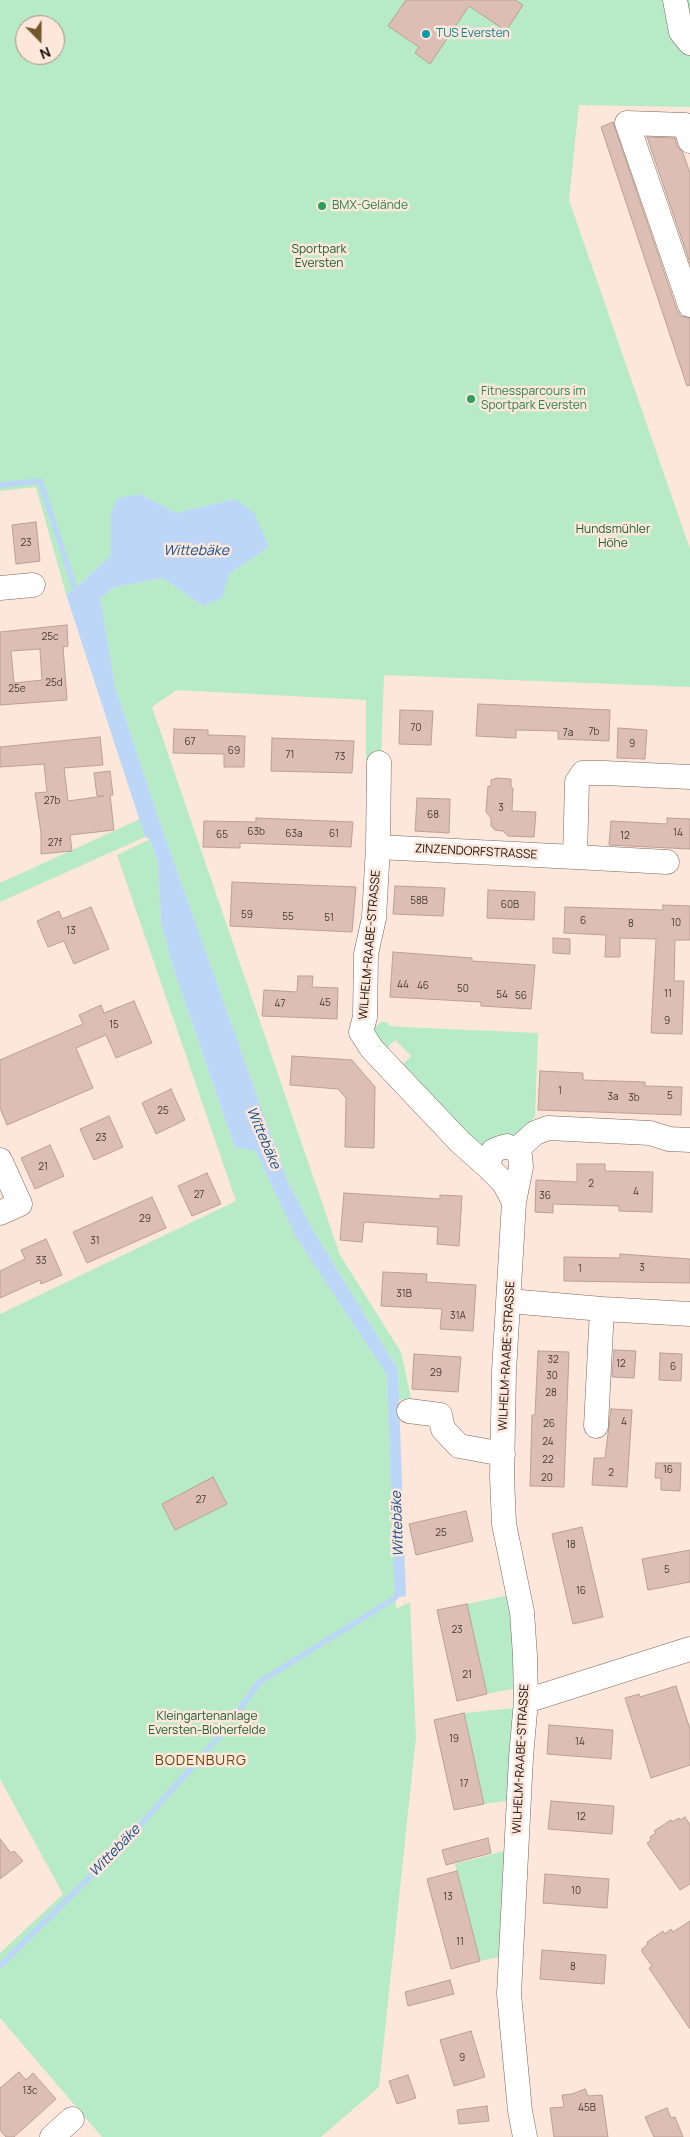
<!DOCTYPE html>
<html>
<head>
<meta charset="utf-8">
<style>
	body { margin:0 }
	#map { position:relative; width:690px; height:2137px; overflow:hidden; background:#fde6da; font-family:Manrope,sans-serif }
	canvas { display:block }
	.north { position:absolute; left:15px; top:15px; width:50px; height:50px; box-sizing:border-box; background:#fde6da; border:1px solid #a19086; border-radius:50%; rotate:158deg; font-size:14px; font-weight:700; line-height:20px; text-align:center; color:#170e09 }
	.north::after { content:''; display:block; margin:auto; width:18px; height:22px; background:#73572a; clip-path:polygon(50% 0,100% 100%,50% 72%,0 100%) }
</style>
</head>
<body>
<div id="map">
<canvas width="690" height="2137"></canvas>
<div class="north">N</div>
</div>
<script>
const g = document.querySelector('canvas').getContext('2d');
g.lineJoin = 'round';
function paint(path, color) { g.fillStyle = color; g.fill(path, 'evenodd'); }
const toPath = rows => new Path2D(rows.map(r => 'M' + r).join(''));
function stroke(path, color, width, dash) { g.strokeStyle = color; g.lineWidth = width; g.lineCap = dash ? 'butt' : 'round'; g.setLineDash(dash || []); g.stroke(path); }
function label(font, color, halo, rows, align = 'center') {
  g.font = font + ' Manrope,sans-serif'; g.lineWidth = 5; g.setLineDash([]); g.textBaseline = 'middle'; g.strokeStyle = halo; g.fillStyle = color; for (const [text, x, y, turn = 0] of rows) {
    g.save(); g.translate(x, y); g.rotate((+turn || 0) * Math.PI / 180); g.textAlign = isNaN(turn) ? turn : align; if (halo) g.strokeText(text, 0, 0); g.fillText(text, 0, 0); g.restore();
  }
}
const green = toPath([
	[0,0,690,0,690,107,579,105,569,200,690,549,690,687,384,675,381,762,366,762,366,700,177,690,152,707,340,1255,401,1352,411,1398,399,1400,398,1370,313,1230,287,1180,159,820,115,686,100,598,115,587,163,578,203,606,229,574,269,547,235,499,176,513,140,494,111,513,111,555,75,589,66,594,36,487,0,491],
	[25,25,55,25,55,55,25,55],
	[140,819,145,837,0,902,0,883],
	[150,839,158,863,161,922,174,970,235,1148,255,1149,296,1237,387,1375,396,1609,410,1602,416,1737,379,2087,321,2137,102,2137,0,2018,0,1953,63,1894,0,1779,0,1314,236,1201,117,855],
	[381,1022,387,1022,389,1026,403,1027,538,1033,535,1117,515,1135,507,1135,488,1146,474,1143,401,1066,411,1056,395,1040,386,1049,375,1036,375,1027],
	[519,1593,526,1686,487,1694,467,1604],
	[525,1707,518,1799,484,1804,464,1713],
	[516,1848,511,1954,480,1961,455,1864]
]);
const water = toPath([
	[140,494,176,513,235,499,254,513,269,547,229,574,222,598,203,606,163,578,115,587,100,598,115,686,159,820,287,1180,313,1230,398,1370,406,1596,395,1598,387,1375,296,1237,255,1150,235,1148,174,970,161,922,158,862,150,839,145,837,66,594,75,589,111,555,111,513,118,498]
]);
const stream = toPath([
	[0,485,40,481,75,589],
	[238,1712,258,1683,395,1598,399,1593],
	[0,1966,128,1839,225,1730]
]);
const building = toPath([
	[406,0,515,0,523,5,506,31,469,6,430,64,415,53,419,47,388,26,406,0],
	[613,122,677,310,681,316,690,318,690,385,687,386,601,127,613,122],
	[647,137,675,138,677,146,683,153,690,173,690,263,647,137],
	[36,522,40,561,16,564,12,525,36,522],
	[67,625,68,646,63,647,67,700,0,705,0,632,67,625],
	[40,649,42,680,14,683,11,651,40,649],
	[478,704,610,710,609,741,558,739,558,731,516,730,516,738,476,736,478,704],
	[400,710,433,711,431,745,399,744,400,710],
	[618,728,647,730,645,759,617,758,618,728],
	[174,729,208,730,208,735,245,736,244,767,224,767,224,754,173,753,174,729],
	[100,737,103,765,64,768,68,801,104,796,97,796,94,773,110,771,113,795,110,795,114,830,70,835,72,851,41,854,41,833,35,793,47,792,44,764,0,767,0,747,100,737],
	[272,738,354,741,352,773,271,771,272,738],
	[497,778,511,779,511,788,513,788,512,811,536,812,534,837,508,836,503,831,495,830,491,826,491,818,486,812,488,786,491,787,491,780,497,778],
	[417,798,450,799,449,833,415,831,417,798],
	[256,818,353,822,351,847,240,843,240,848,203,847,204,821,256,822,256,818],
	[667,818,690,819,690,849,609,845,611,821,667,824,667,818],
	[232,882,356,887,352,932,230,926,232,882],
	[395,886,445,888,443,916,393,914,395,886],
	[488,890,535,892,534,920,487,918,488,890],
	[663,905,690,906,690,940,675,940,674,981,684,981,682,1034,651,1033,656,939,620,938,620,957,605,957,606,935,564,933,565,907,663,910,663,905],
	[91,907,109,949,74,964,64,941,48,947,37,921,59,911,62,919,91,907],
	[553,938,570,939,570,954,553,953,553,938],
	[393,952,472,958,472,961,535,965,531,1009,481,1006,481,1002,390,997,393,952],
	[298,976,313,976,312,987,338,988,337,1019,262,1016,264,990,297,992,298,976],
	[134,1001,152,1043,116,1058,106,1035,76,1048,93,1088,7,1125,0,1108,0,1060,83,1024,79,1015,101,1005,104,1013,134,1001],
	[292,1056,352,1060,375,1087,374,1148,345,1147,346,1098,338,1089,290,1085,292,1056],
	[540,1071,583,1073,583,1080,645,1082,645,1086,682,1087,681,1115,538,1110,540,1071],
	[171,1089,185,1120,156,1134,142,1103,171,1089],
	[109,1116,123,1147,94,1160,80,1129,109,1116],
	[50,1145,64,1176,35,1189,21,1158,50,1145],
	[577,1164,605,1164,605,1171,653,1172,652,1212,619,1211,619,1206,553,1204,553,1213,535,1212,536,1180,577,1182,577,1164],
	[207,1173,221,1204,192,1216,178,1186,207,1173],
	[344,1193,440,1199,440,1195,462,1196,459,1246,437,1244,438,1227,364,1222,362,1242,340,1240,344,1193],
	[152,1197,166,1228,87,1263,73,1232,152,1197],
	[46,1239,62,1275,41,1284,40,1280,0,1298,0,1271,25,1259,21,1250,46,1239],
	[620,1254,690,1259,690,1283,564,1281,564,1257,620,1258,620,1254],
	[383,1272,427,1274,426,1282,476,1285,473,1331,440,1329,442,1309,381,1306,383,1272],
	[614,1350,636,1351,634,1378,612,1377,614,1350],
	[538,1351,569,1352,564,1487,530,1486,532,1415,535,1415,538,1351],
	[660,1353,682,1354,681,1381,659,1380,660,1353],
	[414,1354,461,1357,458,1392,412,1389,414,1354],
	[611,1409,632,1410,627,1487,592,1485,594,1458,605,1458,611,1409],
	[656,1463,681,1463,680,1491,661,1490,661,1478,655,1478,656,1463],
	[213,1477,227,1504,175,1530,162,1504,213,1477],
	[466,1511,473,1541,416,1555,409,1524,466,1511],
	[582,1527,603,1617,573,1624,552,1534,582,1527],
	[690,1550,690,1582,648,1590,642,1559,690,1550],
	[467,1604,487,1694,457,1701,437,1610,467,1604],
	[676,1686,690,1729,690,1765,651,1778,625,1698,639,1694,640,1697,676,1686],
	[464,1713,484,1804,454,1810,434,1720,464,1713],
	[549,1725,613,1730,611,1759,547,1754,549,1725],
	[551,1801,614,1806,612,1834,548,1829,551,1801],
	[685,1817,690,1825,690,1884,680,1890,647,1843,651,1840,650,1837,656,1833,654,1831,671,1820,672,1822,679,1818,680,1820,685,1817],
	[488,1838,491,1853,446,1865,442,1850,488,1838],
	[0,1839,11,1853,14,1851,23,1861,0,1879,0,1839],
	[457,1871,480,1961,451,1969,427,1879,457,1871],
	[545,1874,609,1879,607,1908,543,1903,545,1874],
	[690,1921,690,2029,649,1968,652,1966,642,1952,642,1949,648,1944,647,1942,663,1931,665,1934,671,1929,673,1932,690,1921],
	[542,1950,606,1955,604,1984,540,1979,542,1950],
	[450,1980,454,1994,408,2006,405,1992,450,1980],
	[471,2031,485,2077,454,2086,440,2040,471,2031],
	[19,2072,26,2080,33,2073,56,2099,14,2137,6,2137,0,2130,0,2088,19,2072],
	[408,2075,416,2098,397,2104,389,2081,408,2075],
	[585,2089,588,2096,602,2095,608,2137,554,2137,550,2108,564,2107,562,2095,572,2094,585,2089],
	[487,2106,489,2121,459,2124,457,2110,487,2106],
	[667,2108,671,2118,675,2117,683,2137,654,2137,645,2117,667,2108]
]);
const minor = toPath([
	[675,0,681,32,690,43],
	[690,141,685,125,627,123,690,305],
	[0,588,33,585],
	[379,763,378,847,374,918,366,954,365,1017,361,1032,372,1049,460,1142,487,1166],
	[378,847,575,857],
	[667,862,575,857,577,782,583,773,604,773,690,777],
	[516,1150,535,1133,548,1128,650,1133,669,1139,690,1140],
	[0,1160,20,1204,0,1213],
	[514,1202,504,1183,487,1166,493,1151,500,1148,507,1146,516,1150,520,1156,521,1167,514,1202,504,1371,502,1477,504,1524,522,1612,525,1656,526,1701,521,1757,509,1994,520,2111,525,2137],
	[509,1301,602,1309,690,1314],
	[409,1411,440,1415,443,1429,459,1446,503,1454],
	[596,1426,602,1309],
	[526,1701,690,1649],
	[52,2137,72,2119]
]);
const markers = [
	[426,34,5,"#0f9aa8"],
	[322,206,5,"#2e9e5b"],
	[471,399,5,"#2e9e5b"]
];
const numberNames = [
	["23",26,543],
	["25c",50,637],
	["25d",54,683],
	["25e",17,689],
	["70",416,728],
	["7b",594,732],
	["7a",568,733],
	["67",190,742],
	["9",632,744],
	["69",234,751],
	["71",290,755],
	["73",340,757],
	["27b",52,801],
	["3",501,808],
	["68",433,815],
	["63b",256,832],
	["14",678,833],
	["63a",294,834],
	["61",334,834],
	["65",222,835],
	["12",625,836],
	["27f",55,843],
	["58B",419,901],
	["60B",510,905],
	["59",247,915],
	["55",288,917],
	["51",329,918],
	["6",583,921],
	["10",676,923],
	["8",631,924],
	["13",71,931],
	["44",403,985],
	["46",423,986],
	["50",463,989],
	["11",668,994],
	["54",502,995],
	["56",521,996],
	["45",325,1003],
	["47",280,1004],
	["9",667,1021],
	["15",114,1025],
	["1",560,1091],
	["5",670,1096],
	["3a",613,1097],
	["3b",634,1098],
	["25",163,1111],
	["23",101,1138],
	["21",43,1167],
	["2",591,1184],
	["4",636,1192],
	["27",199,1195],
	["36",545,1196],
	["29",145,1219],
	["31",95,1241],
	["33",41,1261],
	["3",642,1268],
	["1",580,1269],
	["31B",404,1294],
	["31A",458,1316],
	["32",553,1360],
	["12",621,1364],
	["6",673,1367],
	["29",436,1373],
	["30",552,1376],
	["28",551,1393],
	["4",624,1422],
	["26",549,1424],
	["24",548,1442],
	["22",548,1460],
	["16",668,1470],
	["2",611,1473],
	["20",547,1478],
	["27",201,1500],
	["25",441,1533],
	["18",571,1545],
	["5",667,1570],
	["16",581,1591],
	["23",457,1630],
	["21",467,1675],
	["19",454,1739],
	["14",580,1742],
	["17",464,1784],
	["12",581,1817],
	["10",576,1891],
	["13",448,1897],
	["11",460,1942],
	["8",573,1967],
	["9",462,2058],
	["13c",30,2091],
	["45B",587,2108]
];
const cultureNames = [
	["TUS Eversten",436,34]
];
const leisureNames = [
	["BMX-Gelände",332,206],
	["Fitnessparcours im",481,392],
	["Sportpark Eversten",481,406]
];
const parkNames = [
	["Sportpark",319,250],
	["Eversten",319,264],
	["Hundsmühler",613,530],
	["Höhe",613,544],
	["Kleingartenanlage",207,1717],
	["Eversten-Bloherfelde",207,1731]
];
const streetNames = [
	["ZINZENDORFSTRASSE",476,852,3],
	["WILHELM-RAABE-STRASSE",370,945,-85],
	["WILHELM-RAABE-STRASSE",507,1356,-87],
	["WILHELM-RAABE-STRASSE",521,1759,-87]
];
const waterNames = [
	["Wittebäke",196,551],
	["Wittebäke",263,1138,67],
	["Wittebäke",398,1524,-92],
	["Wittebäke",115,1851,-46]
];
const neighbourhoodNames = [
	["BODENBURG",201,1761]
];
paint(green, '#b7ebc7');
paint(water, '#bcd6f8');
stroke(stream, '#bcd6f8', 5.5);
paint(building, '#dcbeb4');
stroke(building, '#bb9f95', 1);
stroke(minor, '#7d6558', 25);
stroke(minor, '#fff', 24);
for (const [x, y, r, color] of markers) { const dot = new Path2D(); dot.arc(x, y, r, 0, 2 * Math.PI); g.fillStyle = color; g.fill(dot); stroke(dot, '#fde6da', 2); }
label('10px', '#483a34', null, numberNames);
label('12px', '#0d838f', '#fde6da', cultureNames, 'left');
label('12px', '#27864d', '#fde6da', leisureNames, 'left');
label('12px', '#186139', '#fde6da', parkNames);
label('12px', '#170e09', '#fde6da', streetNames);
label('italic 14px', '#134f8f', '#fde6da', waterNames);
g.letterSpacing = '1px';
label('14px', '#64460d', '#fde6da', neighbourhoodNames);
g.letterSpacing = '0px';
</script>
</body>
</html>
